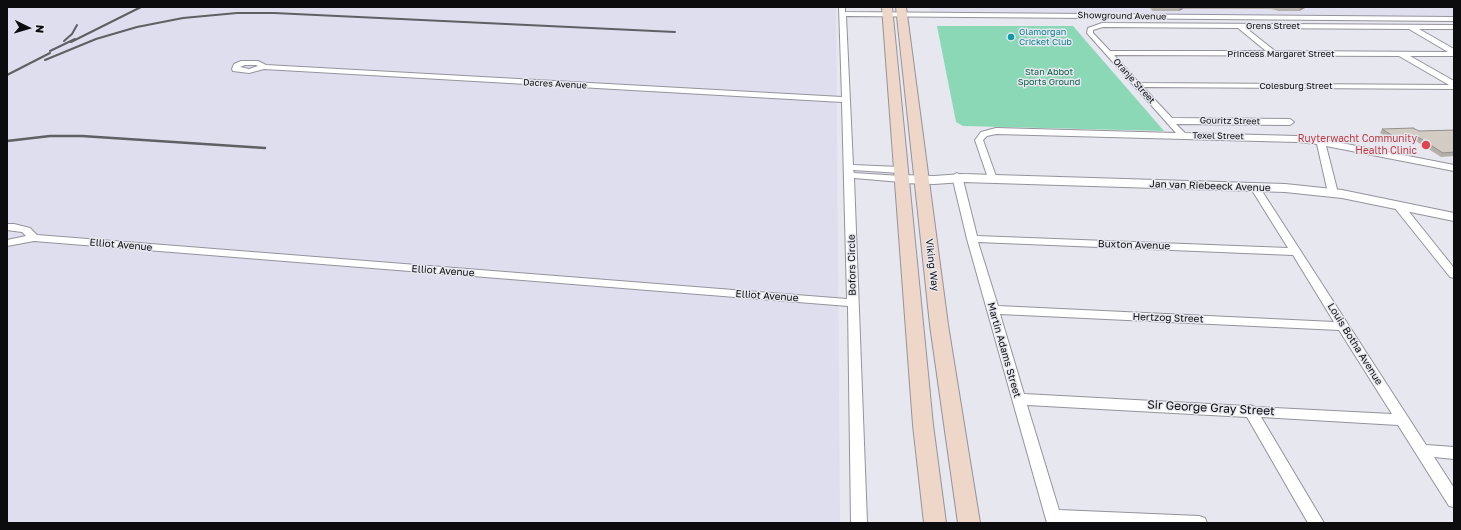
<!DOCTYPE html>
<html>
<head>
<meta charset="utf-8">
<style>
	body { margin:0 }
	#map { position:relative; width:1461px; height:530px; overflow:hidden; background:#e7e7f0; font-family:"Golos Text",sans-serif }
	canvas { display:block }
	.frame { position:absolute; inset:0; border:8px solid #0c0b0e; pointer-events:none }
	.north { position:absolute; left:8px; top:8px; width:40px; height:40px; -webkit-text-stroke:3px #e7e7f0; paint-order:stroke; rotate:95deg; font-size:11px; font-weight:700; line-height:16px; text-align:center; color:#0c0b0e }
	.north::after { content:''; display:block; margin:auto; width:14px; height:18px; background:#0c0b0e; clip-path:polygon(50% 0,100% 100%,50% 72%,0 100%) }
</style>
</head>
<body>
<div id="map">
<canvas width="1461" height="530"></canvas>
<div class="frame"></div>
<div class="north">N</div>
</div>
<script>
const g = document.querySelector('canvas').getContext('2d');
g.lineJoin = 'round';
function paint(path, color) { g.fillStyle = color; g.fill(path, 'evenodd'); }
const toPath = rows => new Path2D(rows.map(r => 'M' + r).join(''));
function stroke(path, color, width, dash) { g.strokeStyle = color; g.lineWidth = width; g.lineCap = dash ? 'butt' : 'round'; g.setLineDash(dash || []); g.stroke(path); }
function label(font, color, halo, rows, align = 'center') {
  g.font = font + ' "Golos Text",sans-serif'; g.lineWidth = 3; g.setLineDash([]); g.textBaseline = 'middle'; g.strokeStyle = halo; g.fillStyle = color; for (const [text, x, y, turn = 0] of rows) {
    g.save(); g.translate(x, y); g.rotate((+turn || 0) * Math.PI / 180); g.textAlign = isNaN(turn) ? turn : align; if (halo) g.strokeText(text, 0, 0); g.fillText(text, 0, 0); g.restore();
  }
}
const built = toPath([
	[7,7,836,7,840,523,7,523],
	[930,7,1454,7,1454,17,931,13]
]);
const green = toPath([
	[937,26,1073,26,1164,131,963,126,956,122]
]);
const minor = toPath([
	[839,7,845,7,845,12,1454,17,1454,21,846,16,853,165,900,167,905,170,900,173,853,170,854,173,901,176,906,179,901,182,854,178,867,523,851,523,848,306,34,241,7,246,7,240,26,236,22,232,7,230,7,224,14,224,30,228,37,235,847,299,842,102,264,69,249,73,233,71,232,69,234,64,241,61,258,61,266,65,842,97,839,7],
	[245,65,256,65,258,66,249,69,240,67,245,65],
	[1102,23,1454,25,1454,29,1419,29,1454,49,1454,56,1410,56,1454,81,1454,89,1143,87,1172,118,1290,119,1294,122,1290,125,1176,124,1185,133,1297,136,1321,139,1454,165,1454,171,1326,146,1338,193,1333,196,1328,193,1317,144,1297,142,996,134,987,136,983,140,997,179,995,181,989,181,975,140,981,132,996,128,1176,133,1087,33,1088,28,1102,23],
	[1103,27,1238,28,1266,51,1110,51,1093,33,1093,30,1103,27],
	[1246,28,1409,29,1448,52,1275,51,1246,28],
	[1114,55,1399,56,1449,85,1139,83,1114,55],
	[957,173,962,176,977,236,1288,248,1250,187,1255,184,1258,185,1426,445,1454,447,1454,459,1434,457,1454,488,1454,507,1449,506,1398,425,1261,417,1324,523,1308,523,1247,417,1027,405,1059,510,1199,516,1205,518,1207,523,1047,523,967,239,952,176,957,173],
	[978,242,1293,255,1334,322,998,306,978,242],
	[1000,314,1339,330,1392,414,1255,407,1250,405,1246,406,1024,394,1000,314],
	[1398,202,1402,203,1454,268,1454,278,1450,277,1394,207,1393,205,1398,202]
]);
const tertiary = toPath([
	[963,174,1285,184,1342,190,1454,213,1454,221,1342,198,1285,192,963,182,934,184,901,183,897,182,895,179,897,176,901,175,934,176,963,174]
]);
const secondary = toPath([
	[882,7,892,7,933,425,946,523,924,523,913,425,882,7],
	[896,7,906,7,948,325,980,523,958,523,930,325,896,7]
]);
const railFar1 = toPath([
	[64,41,72,34,77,25],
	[71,42,141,7],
	[50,51,75,39],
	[45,60,96,39,137,27,183,18,237,13,274,13,675,32],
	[7,75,50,53]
]);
const rail = toPath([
	[7,141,50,136,82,136,265,148]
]);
const wall = toPath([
	[1149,7,1307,7,1299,11,1279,11,1271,9,1183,9,1179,11,1153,11],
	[1382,129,1419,131,1454,130,1454,156,1441,157,1416,141,1393,141,1380,133]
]);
const shadedWall = toPath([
	[1180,7,1184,7,1183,9,1179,11],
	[1301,7,1307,7,1299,11]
]);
const building = toPath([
	[1413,128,1419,131,1454,130,1454,152,1443,153,1418,137,1396,138,1382,129,1413,128]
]);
const markers = [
	[1011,37,4,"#0f9aa8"],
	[1426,145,5,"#e0444e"]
];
const farStreetnames = [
	["Showground Avenue",1122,16,1],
	["Grens Street",1273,26],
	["Princess Margaret Street",1281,54],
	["Oranje Street",1134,81,48],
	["Dacres Avenue",555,84,3],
	["Colesburg Street",1296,86],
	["Gouritz Street",1230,121,1],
	["Texel Street",1218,136,1]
];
const farCulturenames = [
	["Glamorgan",1019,32],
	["Cricket Club",1019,42]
];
const farParknames = [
	["Stan Abbot",1049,72],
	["Sports Ground",1049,82]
];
const healthNames = [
	["Ruyterwacht Community",1417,139],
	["Health Clinic",1417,151]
];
const streetNames = [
	["Jan van Riebeeck Avenue",1210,186,2],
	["Elliot Avenue",121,245,5],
	["Buxton Avenue",1134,245,2],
	["Bofors Circle",852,265,-91],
	["Viking Way",932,265,83],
	["Elliot Avenue",443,271,4],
	["Elliot Avenue",767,296,4],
	["Hertzog Street",1168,318,2],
	["Louis Botha Avenue",1355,344,58],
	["Martin Adams Street",1004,350,74]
];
const nearStreetnames = [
	["Sir George Gray Street",1211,408,3]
];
paint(built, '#dfdeef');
paint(green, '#8ad8b5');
stroke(minor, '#94939c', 2);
stroke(tertiary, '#94939c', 2);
stroke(secondary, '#94939c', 2);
paint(minor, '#fff');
paint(tertiary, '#fff');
paint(secondary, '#eed7c8');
stroke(railFar1, '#5f5f64', 2);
stroke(rail, '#5f5f64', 2.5);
paint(wall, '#b5afa9');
paint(shadedWall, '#938f8a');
paint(building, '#d2ccc5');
stroke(building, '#938f8a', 1);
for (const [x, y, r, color] of markers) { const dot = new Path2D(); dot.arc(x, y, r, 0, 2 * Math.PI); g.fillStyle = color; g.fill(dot); stroke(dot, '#e7e7f0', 1.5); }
label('9px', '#0c0b0e', '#e7e7f0', farStreetnames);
label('9px', '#0d838f', '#e7e7f0', farCulturenames, 'left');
label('9px', '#0d6447', '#e7e7f0', farParknames);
label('10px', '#be3a42', '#e7e7f0', healthNames, 'right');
label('10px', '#0c0b0e', '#e7e7f0', streetNames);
label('12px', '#0c0b0e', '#e7e7f0', nearStreetnames);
</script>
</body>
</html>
